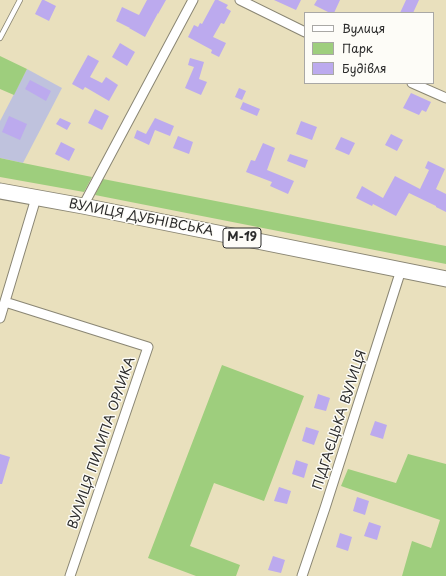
<!DOCTYPE html>
<html>
<head>
<meta charset="utf-8">
<style>
	body { margin:0 }
	#map { position:relative; width:446px; height:576px; overflow:hidden; background:#e9e0bd; font-family:"Playpen Sans",sans-serif }
	canvas { display:block }
	.legend { position:absolute; left:304px; top:12px; width:130px; height:72px; box-sizing:border-box; background:#fdfcf7; border:1px solid #a9a8a5; margin:0; padding:5px 7px; list-style:none; font-size:12px; color:#2b2b2b }
	.legend li { display:flex; align-items:center; gap:8px; height:20px }
	.legend b { width:20px; border:1px solid #a9a8a5 }
</style>
</head>
<body>
<div id="map">
<canvas width="446" height="576"></canvas>
<ul class="legend">
<li><b style="height:5px;background:#fff"></b>Вулиця</li>
<li><b style="height:11px;background:#9ece7d"></b>Парк</li>
<li><b style="height:11px;background:#bcaaee"></b>Будівля</li>
</ul>
</div>
<script>
const g = document.querySelector('canvas').getContext('2d');
g.lineJoin = 'round';
function paint(path, color) { g.fillStyle = color; g.fill(path, 'evenodd'); }
const toPath = rows => new Path2D(rows.map(r => 'M' + r).join(''));
function stroke(path, color, width, dash) { g.strokeStyle = color; g.lineWidth = width; g.lineCap = dash ? 'butt' : 'round'; g.setLineDash(dash || []); g.stroke(path); }
function label(font, color, halo, rows, align = 'center') {
  g.font = font + ' "Playpen Sans",sans-serif'; g.lineWidth = 3; g.setLineDash([]); g.textBaseline = 'middle'; g.strokeStyle = halo; g.fillStyle = color; for (const [text, x, y, turn = 0] of rows) {
    g.save(); g.translate(x, y); g.rotate((+turn || 0) * Math.PI / 180); g.textAlign = isNaN(turn) ? turn : align; if (halo) g.strokeText(text, 0, 0); g.fillText(text, 0, 0); g.restore();
  }
}
const industrial = toPath([
	[27,69,62,88,23,163,0,158,0,121]
]);
const green = toPath([
	[0,56,27,69,14,95,0,89],
	[0,158,23,163,92,177,84,192,0,177],
	[103,179,446,246,446,264,95,195],
	[222,365,304,396,264,501,214,483,190,546,240,565,236,576,196,576,148,558],
	[408,454,446,464,446,576,402,576,412,541,431,548,440,520,341,486,348,469,396,483]
]);
const building = toPath([
	[42,0,44,0,56,6,49,21,35,14],
	[147,0,166,0,158,14,158,13,145,37,129,28,130,28,116,21,122,7,139,15],
	[215,0,218,0,228,5,226,8,231,11,224,24,221,23,213,37,226,43,219,57,211,53,212,50,188,37,194,25,198,27,200,23,202,24],
	[274,0,301,0,296,10],
	[317,0,340,0,334,13,330,13,314,5],
	[406,0,419,0,413,13,400,13],
	[120,43,135,52,127,66,112,57],
	[88,55,99,61,90,77,102,83,106,77,118,85,109,101,85,87,83,90,72,84],
	[190,58,204,62,199,79,207,82,201,95,185,88,194,67,188,65],
	[30,80,51,91,46,101,25,89],
	[239,88,246,91,242,100,235,97],
	[411,93,431,102,426,112,422,110,419,115,403,108],
	[243,102,260,109,257,116,240,109],
	[95,109,109,116,102,130,88,123],
	[9,116,27,124,20,140,2,132],
	[60,118,71,123,67,130,56,124],
	[155,118,174,126,170,136,155,130,149,145,134,138,137,130,146,134],
	[301,121,317,127,312,140,296,134],
	[391,134,403,140,397,151,385,145],
	[178,136,193,142,189,154,173,148],
	[341,137,355,143,349,155,335,149],
	[61,142,75,149,69,161,55,154],
	[263,143,275,148,267,170,294,181,288,194,270,186,272,182,246,172,251,160,255,161],
	[290,154,308,160,305,168,287,161],
	[428,161,445,169,436,189,446,194,446,212,436,207,436,206,409,193,396,216,373,204,372,206,356,198,362,186,383,198,395,176,420,189,429,170,425,168],
	[318,394,330,398,326,411,314,408],
	[375,421,387,425,383,439,370,435],
	[306,427,319,431,314,445,302,441],
	[0,454,10,457,2,484,0,484],
	[296,460,308,464,304,478,292,474],
	[279,487,291,491,287,504,274,501],
	[357,497,369,501,365,515,353,511],
	[369,522,381,526,377,540,364,536],
	[340,533,352,537,348,551,336,547],
	[273,556,285,560,281,573,268,570]
]);
const service = toPath([
	[0,38,20,0]
]);
const minor = toPath([
	[240,0,305,32],
	[412,83,446,98],
	[83,206,193,0],
	[5,302,148,347,70,576],
	[0,318,36,198],
	[302,576,325,508,401,270]
]);
const trunk = toPath([
	[0,191,83,206,446,279]
]);
const shields = [
	[242,238,38]
];
const shieldNames = [
	["М-19",242,238]
];
const streetNames = [
	["ВУЛИЦЯ ДУБНІВСЬКА",141,218,11],
	["ПІДГАЄЦЬКА ВУЛИЦЯ",340,420,-72],
	["ВУЛИЦЯ ПИЛИПА ОРЛИКА",102,443,-71]
];
paint(industrial, '#bfc2dd');
paint(green, '#9ece7d');
paint(building, '#bcaaee');
stroke(service, '#8a8674', 6);
stroke(minor, '#8a8674', 11);
stroke(trunk, '#8a8674', 17);
stroke(service, '#fff', 4.5);
stroke(minor, '#fff', 9);
stroke(trunk, '#fff', 15);
for (const [x, y, w] of shields) { const box = new Path2D(); box.roundRect(x - w / 2, y - 10, w, 20, 3); g.fillStyle = '#fdfcf7'; g.fill(box); stroke(box, '#2b2b2b', 1); }
label('bold 12px', '#2b2b2b', null, shieldNames);
label('13px', '#2b2b2b', '#fdfcf7', streetNames);
</script>
</body>
</html>
